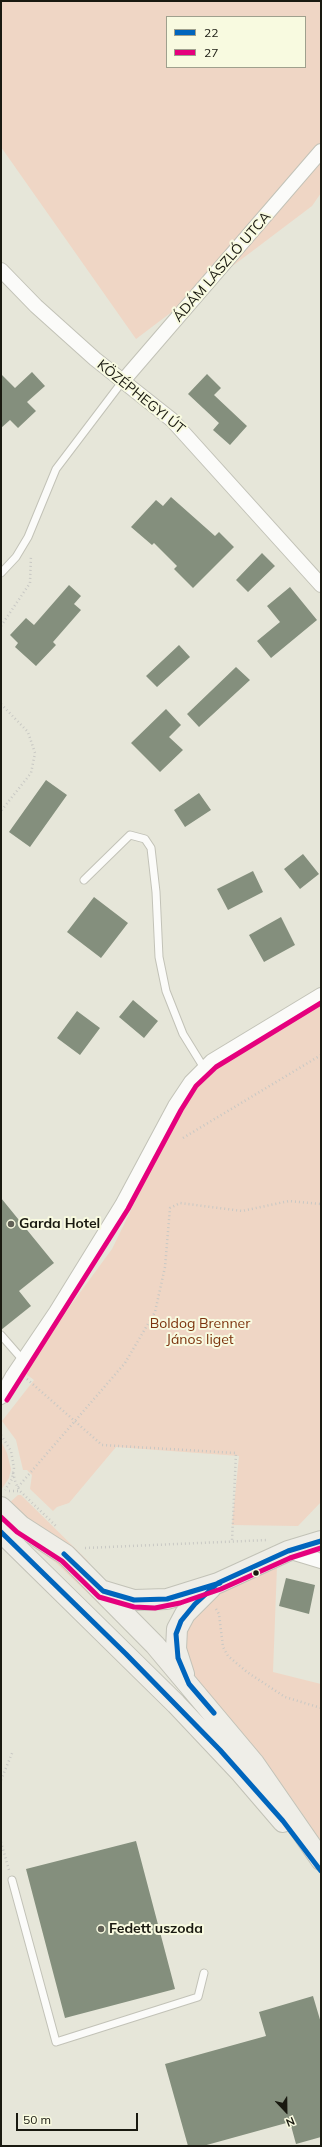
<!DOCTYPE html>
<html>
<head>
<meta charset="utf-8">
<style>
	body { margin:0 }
	#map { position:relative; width:322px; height:2147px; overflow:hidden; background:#e6e6d9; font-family:Mulish,sans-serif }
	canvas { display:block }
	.frame { position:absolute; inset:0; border:2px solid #191910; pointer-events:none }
	.legend { position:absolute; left:166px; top:16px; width:140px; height:52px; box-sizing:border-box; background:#f8fae0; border:1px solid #9fa08d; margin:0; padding:5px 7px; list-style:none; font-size:12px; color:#191910 }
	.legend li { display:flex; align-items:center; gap:8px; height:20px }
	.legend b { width:20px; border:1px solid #9fa08d }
	.north { position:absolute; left:266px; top:2091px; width:40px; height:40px; -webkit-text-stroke:3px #f8fae0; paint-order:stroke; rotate:158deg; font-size:11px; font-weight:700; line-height:16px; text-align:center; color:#191910 }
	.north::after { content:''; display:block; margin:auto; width:14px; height:18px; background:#191910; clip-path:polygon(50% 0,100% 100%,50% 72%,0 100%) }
	.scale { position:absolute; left:16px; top:2113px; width:122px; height:18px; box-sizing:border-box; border:2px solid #191910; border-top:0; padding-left:5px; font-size:12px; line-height:14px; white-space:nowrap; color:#191910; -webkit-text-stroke:3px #f8fae0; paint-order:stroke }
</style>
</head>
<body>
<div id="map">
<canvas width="322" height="2147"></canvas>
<div class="frame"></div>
<ul class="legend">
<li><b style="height:5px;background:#0065bd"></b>22</li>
<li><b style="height:5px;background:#e5007d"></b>27</li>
</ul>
<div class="north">N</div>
<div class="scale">50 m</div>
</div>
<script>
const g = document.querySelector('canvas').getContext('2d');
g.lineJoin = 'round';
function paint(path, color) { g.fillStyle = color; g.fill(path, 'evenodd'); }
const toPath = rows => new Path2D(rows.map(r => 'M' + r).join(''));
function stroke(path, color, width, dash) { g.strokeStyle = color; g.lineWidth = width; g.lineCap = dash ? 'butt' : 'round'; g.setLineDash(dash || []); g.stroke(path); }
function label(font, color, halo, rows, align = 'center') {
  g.font = font + ' Mulish,sans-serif'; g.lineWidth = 4; g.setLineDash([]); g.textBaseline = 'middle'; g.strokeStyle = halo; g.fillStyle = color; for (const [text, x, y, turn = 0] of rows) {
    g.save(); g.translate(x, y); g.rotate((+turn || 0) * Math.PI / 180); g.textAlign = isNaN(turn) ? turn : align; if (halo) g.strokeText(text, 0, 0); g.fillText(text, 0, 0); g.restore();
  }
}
const green = toPath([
	[1,1,321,1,321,193,312,206,136,339,1,147],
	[167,17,305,17,305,67,167,67],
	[321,1004,321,1502,298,1526,232,1525,239,1456,116,1447,69,1503,57,1507,53,1511,30,1489,32,1475,27,1470,23,1470,16,1440,2,1421,34,1380,26,1374,14,1390,62,1317,112,1249,179,1112,197,1088,225,1062],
	[1,1441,7,1453,11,1469,9,1478,1,1490],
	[18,1495,21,1495,88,1561,91,1568,29,1523,8,1504],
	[21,1534,52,1554,116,1620,55,1562,17,1536],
	[277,1566,273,1672,321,1684,321,1841,280,1782,196,1678,186,1663,184,1629,207,1602,223,1590]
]);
const building = toPath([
	[32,372,45,386,27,402,36,411,18,428,10,420,1,428,1,374,15,388],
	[207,374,221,388,214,395,247,426,230,445,213,430,219,423,188,394],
	[171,497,215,536,219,532,234,547,193,588,174,569,177,566,154,543,152,545,131,527,156,500,163,506],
	[262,553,275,566,248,592,236,580],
	[69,585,81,596,74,604,81,610,53,642,56,645,36,666,15,647,18,643,10,635,26,618,34,625],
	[290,587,317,620,271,658,257,641,280,622,267,606],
	[179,645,190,657,157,687,146,676],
	[236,667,250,680,199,727,187,714],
	[166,709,181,725,169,737,183,750,160,772,131,743],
	[46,780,67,795,30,847,9,832],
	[199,793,211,810,185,827,174,810],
	[303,854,319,874,300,889,284,869],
	[253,871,263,892,228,910,217,889],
	[94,897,128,923,101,958,67,932],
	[281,917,295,945,264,962,249,935],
	[133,1000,158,1021,144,1038,119,1017],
	[77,1011,100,1028,80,1055,57,1038],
	[1,1198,54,1263,19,1291,31,1306,1,1330],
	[286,1578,315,1585,309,1614,279,1606],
	[136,1841,175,1989,65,2018,26,1869],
	[313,1996,321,2023,321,2137,296,2144,290,2122,203,2146,188,2146,165,2064,266,2036,259,2012]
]);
const path = toPath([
	[1,626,30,583,31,555],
	[1,704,28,732,35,753,31,773,1,811],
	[183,1138,321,1055],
	[27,1379,102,1445,236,1453,232,1541],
	[1,1435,11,1451,14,1468,12,1479,5,1490],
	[13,1473,16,1484,20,1491,56,1526],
	[18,1487,125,1363,155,1312,165,1267,170,1208,180,1203,242,1211,289,1201,321,1204],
	[9,1491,20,1491],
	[85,1548,268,1540],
	[216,1609,219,1614,223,1647,228,1656,247,1672,285,1697,321,1708],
	[1,1780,13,1751],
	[1,1842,9,1870]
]);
const lane = toPath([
	[1,573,16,557,28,537,56,469,122,382],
	[84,880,130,835,145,839,151,848,156,892,159,957,166,991,183,1034,204,1068],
	[1,1335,22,1359],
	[12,1880,56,2042,198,1997,204,1973]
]);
const street = toPath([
	[1,270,36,306,95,359,172,420,321,585],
	[122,382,321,151],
	[1,1397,12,1377,56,1312,122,1205,175,1106,191,1082,212,1061,321,995],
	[288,1551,321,1561]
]);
const secondary = toPath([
	[1,1507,21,1526,66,1555,155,1645,254,1763,321,1860],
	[1,1532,176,1704,241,1773,283,1822],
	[104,1591,134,1600,167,1599,218,1583,288,1551,321,1541],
	[184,1674,176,1649,177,1629,185,1614,211,1588]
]);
const bus1 = toPath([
	[1,1532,126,1654,220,1750,283,1821,321,1871],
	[64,1554,103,1591,134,1600,167,1599,220,1583],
	[214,1713,189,1684,178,1658,176,1634,181,1621,195,1604,218,1583,288,1551,321,1541]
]);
const bus2 = toPath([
	[7,1400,128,1209,181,1110,196,1086,216,1067,321,1003],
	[1,1517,17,1532,62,1561,99,1597,134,1607,155,1608,180,1603,221,1589,290,1558,321,1548]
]);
const markers = [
	[11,1224,4,"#616156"],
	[256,1573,3.5,"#191910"],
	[101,1929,4,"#616156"]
];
const streetNames = [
	["ÁDÁM LÁSZLÓ UTCA",222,267,-49],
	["KÖZÉPHEGYI ÚT",141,397,39]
];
const poiNames = [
	["Garda Hotel",19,1224],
	["Fedett uszoda",109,1929]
];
const parkNames = [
	["Boldog Brenner",200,1324],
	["János liget",200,1340]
];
paint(green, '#efd6c5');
paint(building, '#848f7d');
stroke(lane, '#c2c2b7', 9);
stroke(street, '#c2c2b7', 16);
stroke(secondary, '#c2c2b7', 22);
stroke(path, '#c8c8c4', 2.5, [1, 3]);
stroke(lane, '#fbfbf9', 7);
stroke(street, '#fbfbf9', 14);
stroke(secondary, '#efeee8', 20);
stroke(bus1, '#0065bd', 5);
stroke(bus2, '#e5007d', 5);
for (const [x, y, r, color] of markers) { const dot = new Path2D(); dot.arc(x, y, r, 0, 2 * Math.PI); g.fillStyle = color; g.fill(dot); stroke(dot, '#f8fae0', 1.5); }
label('14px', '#191910', '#f8fae0', streetNames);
label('bold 14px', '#191910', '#f8fae0', poiNames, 'left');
label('14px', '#7b320c', '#f8fae0', parkNames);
</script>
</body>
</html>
